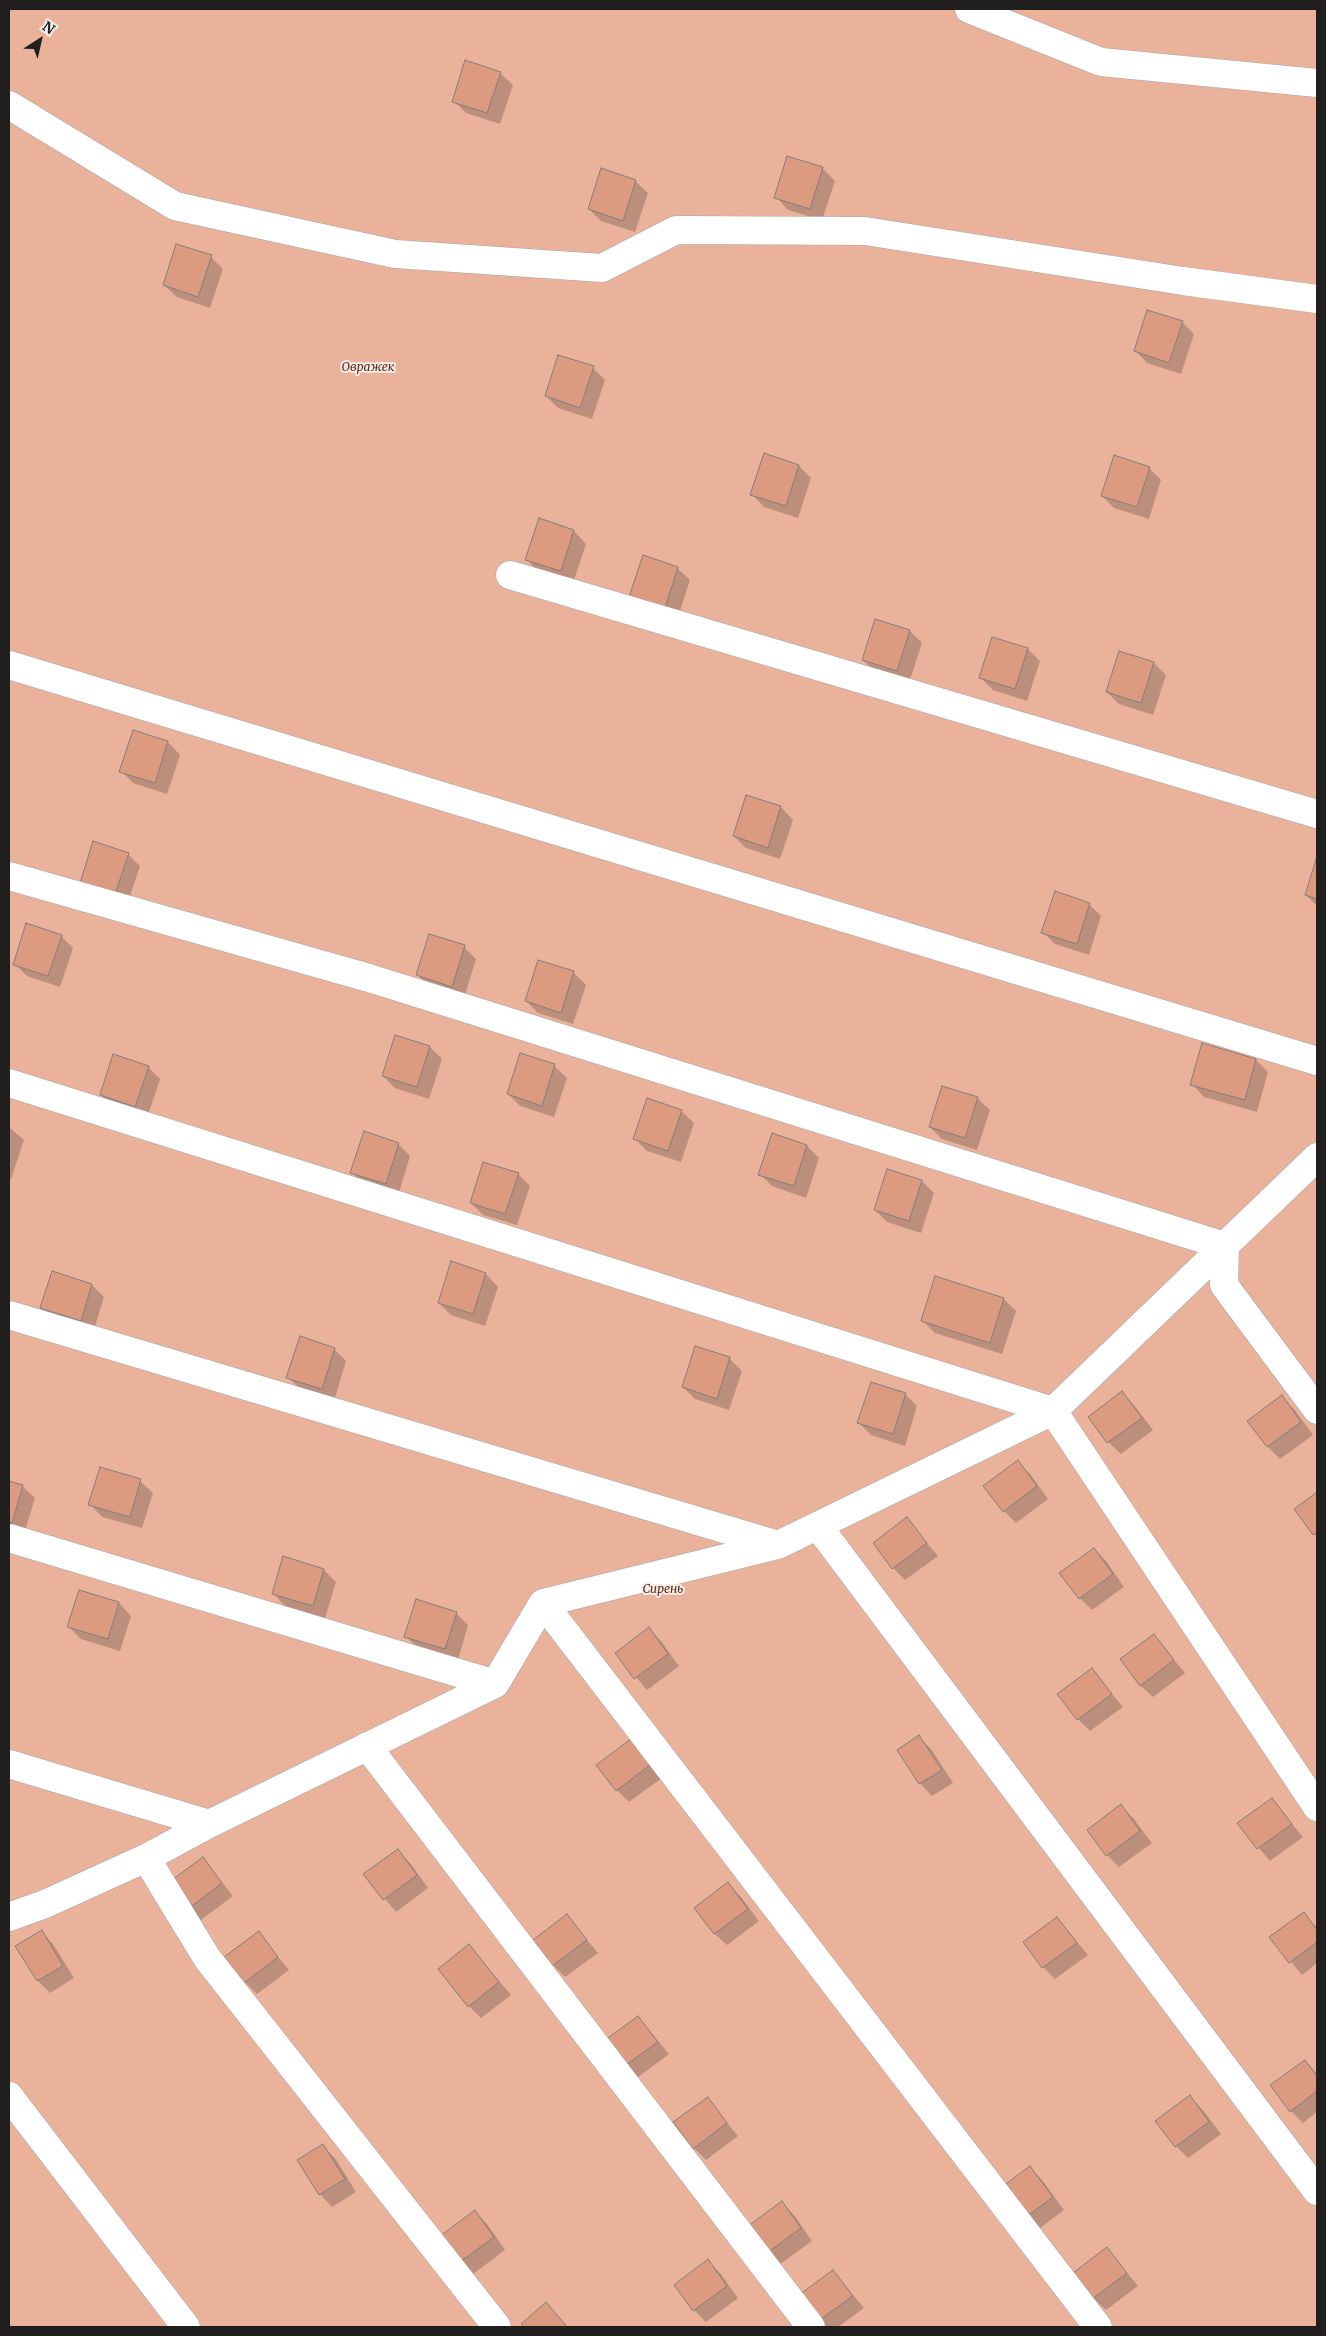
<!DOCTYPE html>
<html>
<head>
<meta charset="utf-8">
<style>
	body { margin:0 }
	#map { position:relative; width:1326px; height:2336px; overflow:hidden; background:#f1ecea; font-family:Merriweather,serif }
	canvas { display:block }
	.frame { position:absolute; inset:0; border:10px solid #211f1e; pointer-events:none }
	.north { position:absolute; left:15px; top:15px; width:50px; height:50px; -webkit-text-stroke:4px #f1ecea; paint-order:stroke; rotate:35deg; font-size:14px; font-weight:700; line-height:20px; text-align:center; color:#211f1e }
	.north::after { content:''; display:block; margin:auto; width:18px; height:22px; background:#211f1e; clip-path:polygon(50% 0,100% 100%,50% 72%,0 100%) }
</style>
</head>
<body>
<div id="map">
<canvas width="1326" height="2336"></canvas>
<div class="frame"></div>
<div class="north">N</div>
</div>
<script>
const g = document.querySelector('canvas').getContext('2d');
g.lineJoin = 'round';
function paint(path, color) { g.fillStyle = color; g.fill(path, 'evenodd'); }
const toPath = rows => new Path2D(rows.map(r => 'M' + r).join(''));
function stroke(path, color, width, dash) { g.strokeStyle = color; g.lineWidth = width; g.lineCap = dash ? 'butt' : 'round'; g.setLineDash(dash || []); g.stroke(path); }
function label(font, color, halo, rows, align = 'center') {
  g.font = font + ' Merriweather,serif'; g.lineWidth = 4; g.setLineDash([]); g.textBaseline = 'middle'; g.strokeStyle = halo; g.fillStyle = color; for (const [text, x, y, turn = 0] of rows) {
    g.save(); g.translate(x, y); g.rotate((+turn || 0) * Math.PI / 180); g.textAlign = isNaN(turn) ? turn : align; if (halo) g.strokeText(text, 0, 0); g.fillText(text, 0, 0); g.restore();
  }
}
const green = toPath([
	[9,9,1317,9,1317,2327,9,2327]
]);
const shadow = toPath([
	[500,73,513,85,500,124,466,113,454,101],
	[788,158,823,169,835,181,822,220,788,210,776,197],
	[635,181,648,193,635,232,601,221,589,209],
	[211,257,223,269,210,308,177,297,164,285],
	[1182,322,1194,334,1181,374,1147,363,1135,350],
	[593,368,605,380,592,419,558,408,546,396],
	[799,466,811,478,798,518,764,507,752,494],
	[1149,468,1161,480,1149,519,1114,508,1102,496],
	[574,531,586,544,573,583,539,572,527,560],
	[677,568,690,580,677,620,643,609],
	[910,631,922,643,909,683,875,672,863,660],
	[993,639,1028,649,1040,661,1027,701,993,690,981,678],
	[1154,663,1166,675,1153,715,1119,704,1107,692],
	[134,732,168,742,180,755,167,794,133,783,121,771],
	[747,796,781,807,793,820,780,859,746,848,734,836],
	[128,854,140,866,127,905,93,895],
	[1317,860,1317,906,1306,895],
	[1089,904,1101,916,1089,955,1055,944,1043,932],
	[61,936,73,948,60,987,27,976,15,964],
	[464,947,476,959,464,998,430,987,418,975],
	[573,972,586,985,573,1024,538,1013,526,1001],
	[430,1047,442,1059,429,1099,395,1088,383,1076],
	[1256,1060,1268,1072,1257,1112,1204,1097,1192,1084],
	[554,1066,567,1078,554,1117,520,1106,508,1094],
	[148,1067,160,1079,147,1118,114,1107,101,1095],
	[977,1098,990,1110,977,1150,942,1139,930,1127],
	[681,1111,694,1123,681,1162,647,1151,635,1139],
	[9,1127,24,1140,11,1179,9,1178],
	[398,1144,410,1156,398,1196,364,1185,352,1172],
	[807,1146,819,1158,806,1198,772,1186,760,1174],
	[518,1174,530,1186,517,1225,483,1215,471,1203],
	[922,1181,934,1193,921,1233,887,1222,875,1210],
	[452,1263,486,1274,498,1287,485,1326,451,1315,439,1303],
	[92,1285,104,1297,93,1333,54,1320,42,1308],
	[1004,1299,1016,1311,1002,1354,935,1333,922,1320],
	[334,1349,346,1361,334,1401,300,1389,288,1377],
	[730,1359,742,1371,729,1410,695,1399,683,1387],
	[1122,1393,1134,1405,1153,1430,1121,1454,1108,1442],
	[905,1394,917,1406,905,1446,871,1435,859,1423],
	[1282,1397,1294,1409,1313,1435,1280,1459,1268,1447,1249,1421],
	[1017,1462,1030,1474,1048,1499,1016,1523,1004,1511],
	[140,1481,153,1493,142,1528,102,1517,90,1504],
	[9,1482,22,1486,35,1498,24,1534,9,1529],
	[1317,1494,1317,1537,1296,1510],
	[907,1519,938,1556,905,1580,893,1568],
	[1094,1549,1106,1561,1124,1587,1092,1610,1080,1598],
	[324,1570,336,1582,325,1618,285,1606,273,1593],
	[80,1591,119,1603,131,1616,120,1651,81,1639,69,1627],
	[456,1613,468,1625,458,1660,418,1649,406,1636],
	[649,1629,661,1641,679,1666,647,1690,616,1653],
	[1154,1636,1185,1673,1153,1697,1140,1685],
	[1092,1670,1123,1707,1090,1731,1078,1719],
	[919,1737,931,1749,953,1783,932,1796,920,1783,898,1750],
	[631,1741,662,1778,629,1802,617,1790],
	[1272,1800,1303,1837,1270,1861,1239,1824],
	[1121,1806,1133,1818,1152,1843,1119,1867,1107,1855],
	[398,1851,410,1863,428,1888,396,1912,365,1875],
	[203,1859,233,1896,201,1920,189,1908],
	[728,1884,740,1896,759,1921,727,1945,714,1933],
	[1304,1914,1317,1928,1317,1963,1302,1975,1271,1938],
	[567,1916,598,1953,565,1977,553,1965],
	[1057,1918,1088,1955,1055,1979,1043,1967,1025,1942],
	[41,1932,53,1944,74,1978,50,1993,38,1981],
	[258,1933,289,1970,257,1994,245,1982],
	[469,1946,511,1995,481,2018,469,2006],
	[638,2017,669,2054,637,2078,624,2066],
	[1305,2061,1317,2074,1317,2112,1303,2123,1291,2111],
	[1190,2097,1202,2109,1221,2134,1188,2158,1176,2146],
	[707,2099,738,2136,706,2160,694,2148],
	[323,2146,335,2158,356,2192,332,2207,320,2194],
	[1030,2168,1042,2180,1064,2210,1040,2228,1027,2216],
	[781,2203,794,2215,812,2241,780,2264,768,2252],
	[475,2212,487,2224,505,2250,473,2274,461,2262],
	[1107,2249,1138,2286,1106,2310,1093,2298],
	[708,2261,720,2273,738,2298,706,2322,694,2310],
	[833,2271,864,2308,838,2327,826,2327,819,2320],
	[546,2304,558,2316,568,2327,525,2327,522,2324]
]);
const building = toPath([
	[465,60,501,72,487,113,452,102,465,60],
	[787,156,823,167,810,209,774,198,787,156],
	[601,168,636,180,623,221,588,209,601,168],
	[176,244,212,255,198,297,163,285,176,244],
	[1147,310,1183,321,1169,363,1134,351,1147,310],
	[558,355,594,366,580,408,545,396,558,355],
	[764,453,799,465,786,506,750,495,764,453],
	[1114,455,1150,467,1137,507,1101,496,1114,455],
	[539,518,574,530,561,571,525,560,539,518],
	[643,555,678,567,665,608,629,597,643,555],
	[875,619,910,630,897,671,862,660,875,619],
	[992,637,1028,648,1015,689,979,678,992,637],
	[1119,651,1154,662,1141,703,1106,692,1119,651],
	[133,730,168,741,155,783,119,772,133,730],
	[746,795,781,806,768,848,733,836,746,795],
	[93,841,129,853,115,894,80,883,93,841],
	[1317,856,1317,899,1305,895,1317,856],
	[1055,891,1090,903,1077,944,1041,933,1055,891],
	[26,923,62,935,48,976,13,965,26,923],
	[429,934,465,945,452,987,416,975,429,934],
	[538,960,574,971,561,1013,525,1001,538,960],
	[395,1035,430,1046,417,1087,382,1076,395,1035],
	[1202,1043,1256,1059,1245,1100,1190,1085,1202,1043],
	[520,1053,555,1064,542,1106,507,1094,520,1053],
	[113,1054,149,1066,135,1107,100,1095,113,1054],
	[942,1086,978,1097,965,1138,929,1127,942,1086],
	[647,1098,682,1110,668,1151,633,1139,647,1098],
	[364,1131,399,1143,386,1184,350,1173,364,1131],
	[772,1133,807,1145,794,1186,758,1175,772,1133],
	[483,1162,519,1173,505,1214,470,1203,483,1162],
	[887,1169,922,1180,909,1221,874,1210,887,1169],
	[451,1261,486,1273,473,1314,438,1303,451,1261],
	[52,1271,92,1284,81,1321,40,1308,52,1271],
	[935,1276,1004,1298,990,1343,921,1321,935,1276],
	[300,1336,335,1348,322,1389,286,1378,300,1336],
	[695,1346,730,1357,717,1399,682,1387,695,1346],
	[871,1382,906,1393,893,1434,857,1423,871,1382],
	[1122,1391,1142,1418,1107,1443,1088,1417,1122,1391],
	[1282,1395,1301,1422,1267,1447,1247,1421,1282,1395],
	[1018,1460,1037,1486,1003,1512,983,1486,1018,1460],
	[100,1467,141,1479,130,1517,88,1505,100,1467],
	[9,1481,23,1485,12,1523,9,1522,9,1481],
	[1317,1492,1317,1532,1313,1535,1294,1509,1317,1492],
	[907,1517,927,1543,892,1569,873,1543,907,1517],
	[1094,1548,1113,1574,1079,1599,1059,1573,1094,1548],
	[283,1556,324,1569,313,1606,272,1594,283,1556],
	[79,1590,119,1602,108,1639,67,1627,79,1590],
	[416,1599,457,1612,445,1649,404,1637,416,1599],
	[649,1627,668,1654,634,1679,615,1653,649,1627],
	[1154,1634,1174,1660,1140,1686,1120,1659,1154,1634],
	[1092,1668,1112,1694,1077,1720,1057,1694,1092,1668],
	[919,1735,942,1770,919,1784,897,1750,919,1735],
	[631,1739,650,1765,616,1791,596,1765,631,1739],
	[1272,1798,1292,1824,1257,1849,1237,1823,1272,1798],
	[1121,1804,1140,1831,1106,1856,1087,1830,1121,1804],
	[398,1849,417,1875,383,1900,363,1874,398,1849],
	[203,1857,222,1883,188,1909,169,1882,203,1857],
	[728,1882,748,1909,714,1934,694,1908,728,1882],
	[1304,1912,1317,1930,1317,1942,1289,1963,1269,1937,1304,1912],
	[567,1914,587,1940,552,1966,533,1940,567,1914],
	[1057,1917,1077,1943,1042,1968,1023,1942,1057,1917],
	[42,1930,63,1966,37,1981,15,1946,42,1930],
	[259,1931,278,1957,244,1983,224,1957,259,1931],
	[469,1944,499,1982,468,2007,438,1969,469,1944],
	[638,2016,658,2042,623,2067,604,2041,638,2016],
	[1305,2060,1317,2076,1317,2091,1290,2112,1270,2085,1305,2060],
	[1190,2095,1209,2122,1175,2147,1155,2121,1190,2095],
	[708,2097,727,2123,693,2149,673,2122,708,2097],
	[323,2144,345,2179,319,2195,297,2160,323,2144],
	[1030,2166,1053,2197,1026,2217,1003,2186,1030,2166],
	[782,2201,801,2228,767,2253,747,2227,782,2201],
	[475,2210,494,2237,460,2262,440,2236,475,2210],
	[1107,2247,1127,2273,1092,2299,1073,2273,1107,2247],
	[708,2259,727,2286,693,2311,674,2285,708,2259],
	[833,2270,853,2296,818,2321,799,2295,833,2270],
	[546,2302,567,2327,524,2327,521,2324,546,2302]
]);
const minor = toPath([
	[969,9,1101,62,1317,83],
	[9,105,175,206,395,254,602,268,676,230,865,231,1183,281,1317,299],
	[510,575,1317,814],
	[9,665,1317,1061],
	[9,876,369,978,1225,1246,1224,1285,1317,1410],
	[9,1083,1053,1411,1317,1807],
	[9,1315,778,1545],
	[818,1526,1317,2191],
	[9,1538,495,1684],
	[543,1603,1098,2327],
	[367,1746,811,2327],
	[9,1764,209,1824],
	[146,1858,207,1958,497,2327],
	[9,1917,45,1904,146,1858,209,1824,495,1684,543,1603,778,1545,1053,1411,1317,1157],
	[9,2096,186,2327]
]);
const parkNames = [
	["Овражек",368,368],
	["Сирень",663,1590]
];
paint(green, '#ebb29b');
paint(shadow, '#0003');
paint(building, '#dc9b81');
stroke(building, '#827e7c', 1);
stroke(minor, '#a8a4a2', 29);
stroke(minor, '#fff', 28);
label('italic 12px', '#642a0e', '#f1ecea', parkNames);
</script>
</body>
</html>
